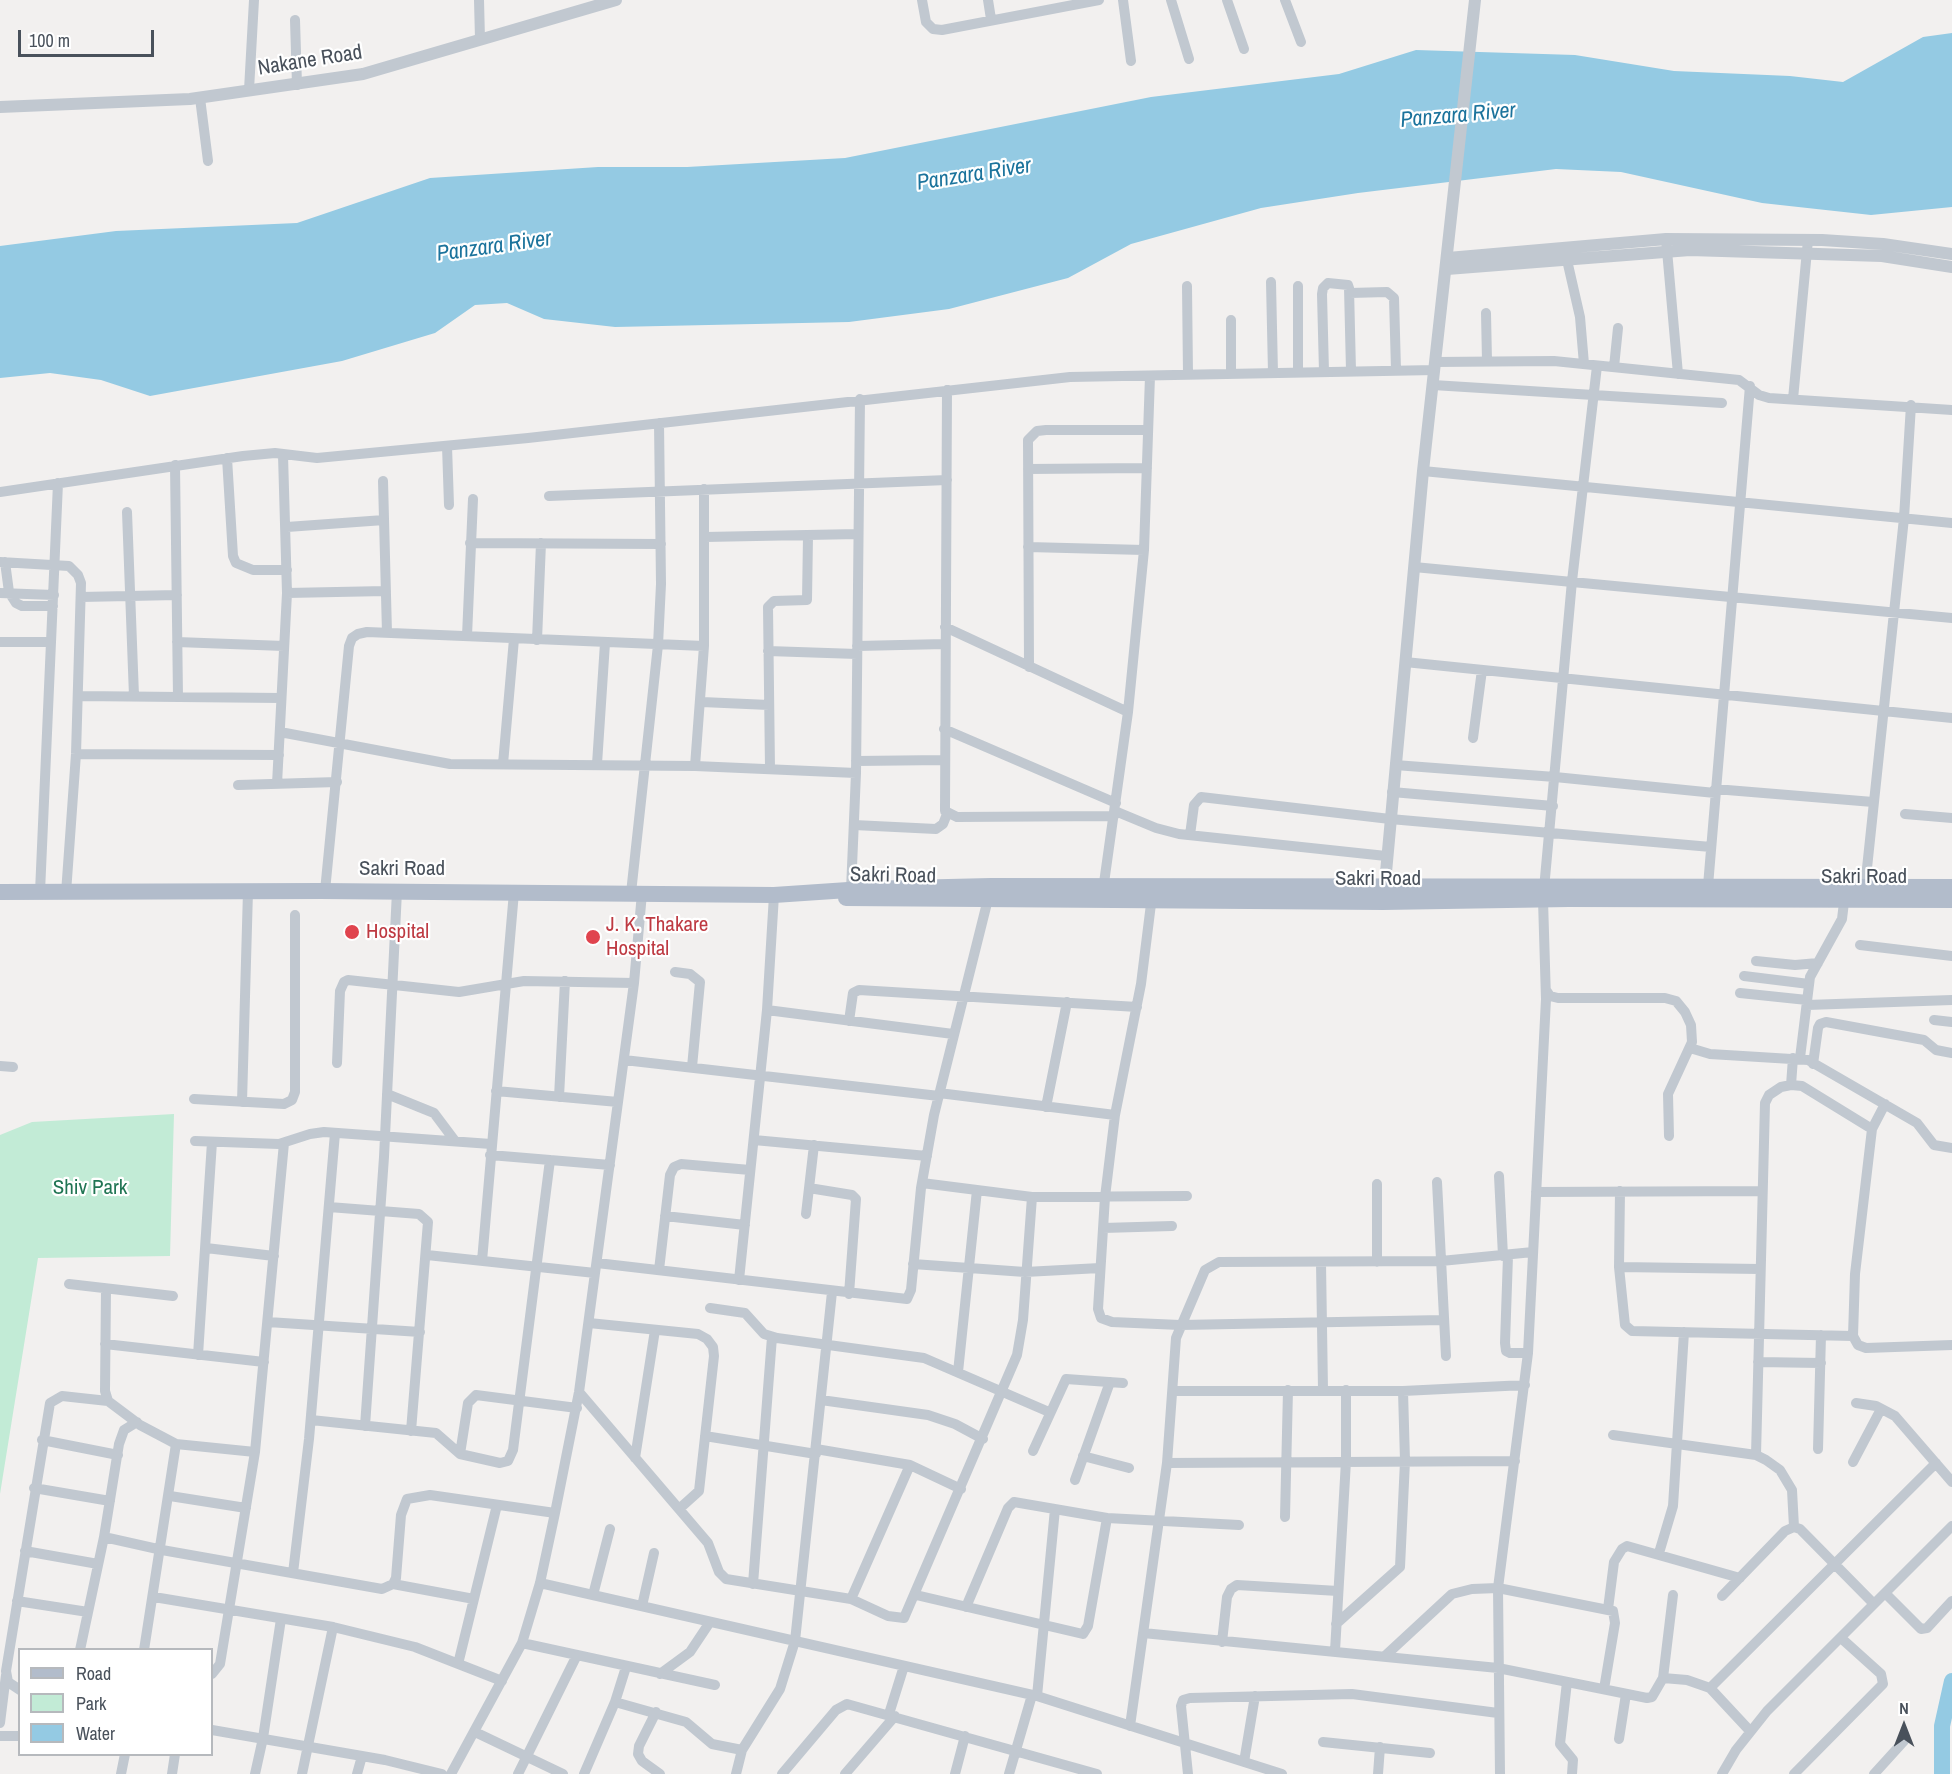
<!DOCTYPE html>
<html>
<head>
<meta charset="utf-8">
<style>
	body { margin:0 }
	#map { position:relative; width:1952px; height:1774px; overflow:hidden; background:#f2f0ef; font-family:"Archivo Narrow",sans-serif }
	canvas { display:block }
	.legend { position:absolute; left:18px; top:1648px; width:195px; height:108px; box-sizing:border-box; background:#fff; border:2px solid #b6b9bd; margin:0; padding:8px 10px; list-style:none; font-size:18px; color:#49515b }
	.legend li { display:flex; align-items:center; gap:12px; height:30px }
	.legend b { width:30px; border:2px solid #b6b9bd }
	.north { position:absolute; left:1874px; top:1696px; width:60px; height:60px; -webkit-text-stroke:4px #fff; paint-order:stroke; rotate:0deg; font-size:16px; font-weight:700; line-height:24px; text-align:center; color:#49515b }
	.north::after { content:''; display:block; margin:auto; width:21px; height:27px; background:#49515b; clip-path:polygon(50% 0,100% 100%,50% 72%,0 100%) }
	.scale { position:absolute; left:18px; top:30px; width:136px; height:27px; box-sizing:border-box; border:3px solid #49515b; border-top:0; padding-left:8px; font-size:18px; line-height:21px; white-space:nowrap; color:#49515b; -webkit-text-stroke:4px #fff; paint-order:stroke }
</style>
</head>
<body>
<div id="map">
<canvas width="1952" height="1774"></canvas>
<ul class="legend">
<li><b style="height:8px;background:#b2bccb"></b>Road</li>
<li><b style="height:16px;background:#c2ebd6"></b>Park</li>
<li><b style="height:16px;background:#94cae3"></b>Water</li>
</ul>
<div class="north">N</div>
<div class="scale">100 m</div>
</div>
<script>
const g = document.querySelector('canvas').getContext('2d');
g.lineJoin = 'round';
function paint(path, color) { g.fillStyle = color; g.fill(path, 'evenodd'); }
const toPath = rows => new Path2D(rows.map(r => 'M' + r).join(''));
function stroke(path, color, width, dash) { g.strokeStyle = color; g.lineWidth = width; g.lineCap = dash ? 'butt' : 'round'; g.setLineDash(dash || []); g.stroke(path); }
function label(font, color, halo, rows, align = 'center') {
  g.font = font + ' "Archivo Narrow",sans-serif'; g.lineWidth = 4.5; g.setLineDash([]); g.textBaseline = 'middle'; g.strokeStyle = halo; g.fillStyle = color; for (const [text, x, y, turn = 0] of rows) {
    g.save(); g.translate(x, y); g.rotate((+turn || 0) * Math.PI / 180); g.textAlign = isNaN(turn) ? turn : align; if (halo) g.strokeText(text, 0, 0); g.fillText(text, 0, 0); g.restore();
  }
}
const green = toPath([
	[174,1114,170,1256,38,1258,0,1494,0,1135,32,1122]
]);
const water = toPath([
	[1952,33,1952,207,1871,215,1762,203,1621,172,1556,169,1358,193,1261,208,1131,244,1068,278,949,309,849,322,615,327,544,319,507,303,475,305,435,333,342,361,150,396,101,380,50,373,0,378,0,246,116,231,297,223,430,178,598,167,687,167,845,158,1151,97,1339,74,1416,50,1575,55,1674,71,1790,76,1843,82,1923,37]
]);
const river = toPath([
	[1942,1774,1942,1726,1952,1681]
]);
const minor = toPath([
	[479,0,480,39],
	[922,0,926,22,933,29,942,30,1099,0],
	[988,0,991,19],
	[1123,0,1131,61],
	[1171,0,1189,59],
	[1227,0,1244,49],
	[1285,0,1301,42],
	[295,20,297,85],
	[249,90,254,0],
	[200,98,208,161],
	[1666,239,1678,374],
	[1567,260,1580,317,1584,364],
	[1271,282,1273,373],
	[1187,286,1188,375],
	[1298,286,1298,372],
	[1350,293,1387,292,1394,298,1396,370],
	[1486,313,1487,361],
	[1231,320,1231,374],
	[1436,362,1554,361,1739,380,1759,395,1769,398,1952,410],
	[1614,367,1618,328],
	[1324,372,1322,294,1323,288,1328,283,1348,285,1349,288,1351,371],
	[1433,385,1722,403],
	[947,390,945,811,957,817,1114,816],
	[1793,399,1808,240],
	[447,446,449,505],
	[227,458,233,556,236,563,253,570,287,570],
	[175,465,178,697],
	[1028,469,1147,468],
	[1423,471,1952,523],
	[383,481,387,633],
	[0,492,243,456,275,453,317,458,528,438,1070,377,1435,370],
	[549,496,947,480],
	[127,512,134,696],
	[287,527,384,520],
	[705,537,858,534],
	[470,543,661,544],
	[1028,547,1144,550],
	[0,562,69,566,78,575,81,583,76,754,66,893],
	[5,562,9,592,16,603,22,606,53,606],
	[1414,567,1952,618],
	[0,593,54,595],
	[287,593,386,591],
	[81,597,177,595],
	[945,627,1128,712],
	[467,636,473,499],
	[537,640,541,543],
	[0,642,51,642],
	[177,642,284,646],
	[857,646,945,644],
	[768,651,857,654],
	[1405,662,1952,718],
	[1029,667,1028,440,1037,431,1046,430,1148,430],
	[78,696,281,698],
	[702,702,769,705],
	[944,729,1116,803],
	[280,732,450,764,695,766,856,773],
	[1473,738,1482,670],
	[76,754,279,755],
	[856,761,944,760],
	[503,764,514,639],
	[597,764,605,643],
	[1395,765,1555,777,1715,793],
	[695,766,704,646,704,489],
	[770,769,768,607,774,601,807,600,808,536],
	[277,784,287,593,283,455],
	[238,785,337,782],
	[1715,789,1873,802],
	[1392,792,1553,806],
	[1115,811,1156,828,1179,834,1386,856],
	[1905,814,1952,818],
	[854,825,936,829,943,824,947,814],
	[1190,835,1194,805,1201,797,1390,819,1711,847],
	[1708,886,1750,386],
	[1865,887,1904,518,1911,405],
	[851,890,856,773,860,399],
	[1103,890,1128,712,1144,550,1150,376],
	[325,891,349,646,352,638,358,634,367,632,704,646],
	[40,892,58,483],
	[631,893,658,645,661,584,659,423],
	[1152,896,1141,984,1115,1115,1105,1197,1098,1309,1101,1318,1112,1322,1180,1325,1443,1320],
	[1860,945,1952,956],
	[1756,961,1795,965,1818,963],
	[675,972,690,974,700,982,692,1067],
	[1744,976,1809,984],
	[1546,990,1550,996,1558,998,1665,998,1676,1001,1685,1012,1691,1025,1692,1042,1668,1094,1669,1136],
	[1740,993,1807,1000],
	[1807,1005,1952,1000],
	[767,1010,953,1034],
	[1934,1020,1952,1022],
	[849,1021,853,993,859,990,1137,1007],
	[1690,1048,1710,1054,1808,1060,1917,1123,1934,1145,1952,1148],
	[1800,1058,1810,977,1842,919,1845,894],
	[624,1060,939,1096],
	[337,1063,340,991,344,982,348,980,459,992,524,981,634,983],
	[1813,1064,1818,1028,1820,1024,1826,1022,1924,1040,1936,1050,1952,1053],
	[0,1066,13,1067],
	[1791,1085,1793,1058],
	[496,1091,618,1102],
	[939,1093,1115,1115],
	[387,1094,434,1113,455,1141],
	[559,1097,565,981],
	[194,1099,284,1104,292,1100,295,1092,295,915],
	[242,1102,248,891],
	[1885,1104,1872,1129,1855,1274,1853,1336,1858,1345,1866,1348,1952,1345],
	[1046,1107,1067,1002],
	[754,1140,927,1156],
	[195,1141,279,1144,310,1134,324,1132,491,1144],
	[490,1155,610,1165],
	[1499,1176,1503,1256],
	[1437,1182,1446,1356],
	[922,1183,1032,1197,1187,1196],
	[809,1188,852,1195,856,1199,849,1294],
	[1620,1191,1619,1267,1625,1325,1632,1331,1853,1336],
	[1536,1192,1762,1191],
	[329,1207,419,1214,428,1222,411,1431],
	[806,1214,814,1145],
	[665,1216,745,1225],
	[1103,1228,1172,1226],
	[206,1248,274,1256],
	[427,1255,595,1273],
	[1508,1256,1505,1343,1506,1351,1510,1353,1528,1353],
	[482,1261,514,892],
	[1377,1262,1377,1184],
	[597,1263,907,1299,911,1290,921,1188,934,1115,989,895],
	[1321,1263,1323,1390],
	[913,1264,1025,1272,1100,1268],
	[1619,1267,1760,1269],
	[659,1270,670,1175,674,1167,681,1164,750,1170],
	[739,1280,767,1010,774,895],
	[69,1284,173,1296],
	[106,1289,105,1391,108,1401,140,1425,176,1444,255,1452],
	[710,1308,745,1313,764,1334,777,1338,924,1358,1049,1412],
	[268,1322,420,1332],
	[589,1323,698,1334,707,1339,713,1347,714,1356,699,1491,679,1509],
	[105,1344,264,1362],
	[198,1355,212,1142],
	[1758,1362,1821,1363],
	[958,1372,977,1190],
	[1173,1391,1403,1391,1525,1385],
	[579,1392,708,1543,719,1572,726,1579,851,1599,888,1616,904,1618,1017,1355,1023,1320,1032,1197],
	[821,1400,928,1415,955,1424,983,1439],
	[1856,1403,1876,1406,1895,1416,1952,1482],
	[311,1420,436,1433,460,1454,500,1463,508,1461,513,1450,550,1160],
	[365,1426,384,1157,397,891],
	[1613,1435,1756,1455,1766,1460,1780,1470,1792,1490,1794,1527],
	[705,1436,816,1454],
	[42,1440,118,1455],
	[816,1449,910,1465,961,1489],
	[1818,1449,1821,1335],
	[1033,1451,1066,1379,1123,1383],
	[460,1454,468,1403,476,1395,577,1408],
	[1756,1455,1765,1103,1769,1095,1781,1087,1791,1085,1802,1086,1872,1129],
	[1083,1456,1129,1468],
	[635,1458,655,1330],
	[1853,1462,1881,1409],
	[1167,1463,1515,1461],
	[1075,1480,1110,1382],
	[34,1488,110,1501],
	[170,1496,246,1508],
	[1285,1517,1288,1390],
	[104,1537,162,1550,382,1589,393,1584,396,1578,401,1515,407,1499,430,1495,555,1513],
	[25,1551,98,1564],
	[1659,1553,1673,1506,1684,1332],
	[293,1573,309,1439,335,1133],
	[540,1583,1037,1696,1282,1774],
	[393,1584,474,1599],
	[753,1584,772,1337],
	[1885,1593,1921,1629,1927,1628,1952,1601],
	[593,1595,610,1529],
	[916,1595,1083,1634,1088,1626,1107,1518],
	[1722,1596,1785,1531,1794,1527,1800,1529,1874,1604],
	[154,1597,333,1627,415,1647,502,1681],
	[851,1599,910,1465],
	[17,1601,88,1612],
	[642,1606,654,1553],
	[966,1607,1008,1508,1014,1502,1107,1518,1239,1525],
	[1608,1609,1614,1562,1622,1549,1627,1546,1740,1578],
	[1336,1624,1400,1567,1405,1461,1403,1391],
	[1143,1633,1498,1668,1647,1698,1652,1697,1663,1678,1673,1595],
	[1222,1642,1227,1597,1231,1589,1237,1585,1338,1591],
	[522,1643,715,1685],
	[80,1650,104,1537,119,1444,124,1430,137,1422],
	[144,1650,176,1444],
	[1335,1651,1346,1461,1346,1390],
	[1385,1656,1452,1594,1472,1589,1498,1588,1613,1611,1615,1623,1604,1689],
	[458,1664,497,1505],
	[212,1674,220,1664,255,1452,284,1143],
	[660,1674,690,1652,710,1622],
	[1663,1678,1687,1680,1710,1688,1750,1731],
	[1567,1682,1560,1744,1573,1760,1572,1774],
	[1710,1688,1936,1463],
	[20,1690,8,1682,6,1671,50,1403,62,1396,108,1401],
	[1037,1696,1055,1509],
	[615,1702,686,1722,712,1744,742,1750],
	[656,1712,639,1746,638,1754,642,1761,660,1774],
	[889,1714,904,1666],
	[0,1723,6,1675],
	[1130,1726,1167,1463,1176,1338,1205,1270,1219,1262,1441,1261,1533,1252],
	[212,1730,385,1760,442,1774],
	[475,1732,563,1774],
	[0,1736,20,1736],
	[1619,1739,1626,1694],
	[1323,1742,1430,1753],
	[1244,1762,1255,1696],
	[121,1774,125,1754],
	[172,1774,175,1754],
	[255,1774,263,1738,281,1619],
	[302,1774,333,1627],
	[357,1774,362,1756],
	[451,1774,522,1643,540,1583,555,1513,579,1392,634,983,642,893],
	[518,1774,577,1655],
	[584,1774,615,1702,626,1667],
	[736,1774,742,1750,780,1689,795,1641,832,1292],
	[782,1774,836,1710,847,1704,1097,1774],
	[845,1774,895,1716],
	[955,1774,965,1736],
	[1009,1774,1032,1695],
	[1188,1774,1181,1706,1183,1700,1190,1698,1352,1694,1498,1713],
	[1378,1774,1380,1747],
	[1500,1774,1498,1588,1528,1353,1546,999,1543,900,1572,581,1597,366],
	[1722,1774,1736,1750,1767,1711,1952,1526],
	[1794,1774,1883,1684,1881,1674,1841,1638],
	[1874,1774,1904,1741]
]);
const tertiary = toPath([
	[0,107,190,99,363,74,616,0],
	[1448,258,1666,239,1822,240,1883,244,1952,254],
	[1447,269,1690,250,1882,256,1952,267],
	[1384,894,1423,471,1475,0]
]);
const primary = toPath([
	[0,892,320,891,774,895,863,889,991,886,1952,887],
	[846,898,1383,902,1569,899,1952,900]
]);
const markers = [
	[352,932,8,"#e0444e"],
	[593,937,8,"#e0444e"]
];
const streetNames = [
	["Nakane Road",310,61,-9],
	["Sakri Road",402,869],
	["Sakri Road",893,876,1],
	["Sakri Road",1864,877],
	["Sakri Road",1378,879]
];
const healthNames = [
	["J. K. Thakare",606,925],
	["Hospital",606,949],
	["Hospital",366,932]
];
const parkNames = [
	["Shiv Park",90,1188]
];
const waterNames = [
	["Panzara River",1458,116,-5],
	["Panzara River",974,175,-9],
	["Panzara River",494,247,-8]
];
paint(green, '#c2ebd6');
paint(water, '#94cae3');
stroke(river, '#94cae3', 16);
stroke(minor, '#c1c8d0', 10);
stroke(tertiary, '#c1c8d0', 12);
stroke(primary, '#b2bccb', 16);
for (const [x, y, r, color] of markers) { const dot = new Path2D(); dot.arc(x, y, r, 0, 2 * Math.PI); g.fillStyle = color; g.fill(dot); stroke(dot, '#fff', 2); }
label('21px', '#49515b', '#fff', streetNames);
label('21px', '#be3a42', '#fff', healthNames, 'left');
label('21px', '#217554', '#fff', parkNames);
label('italic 22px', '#1b739c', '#fff', waterNames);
</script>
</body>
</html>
